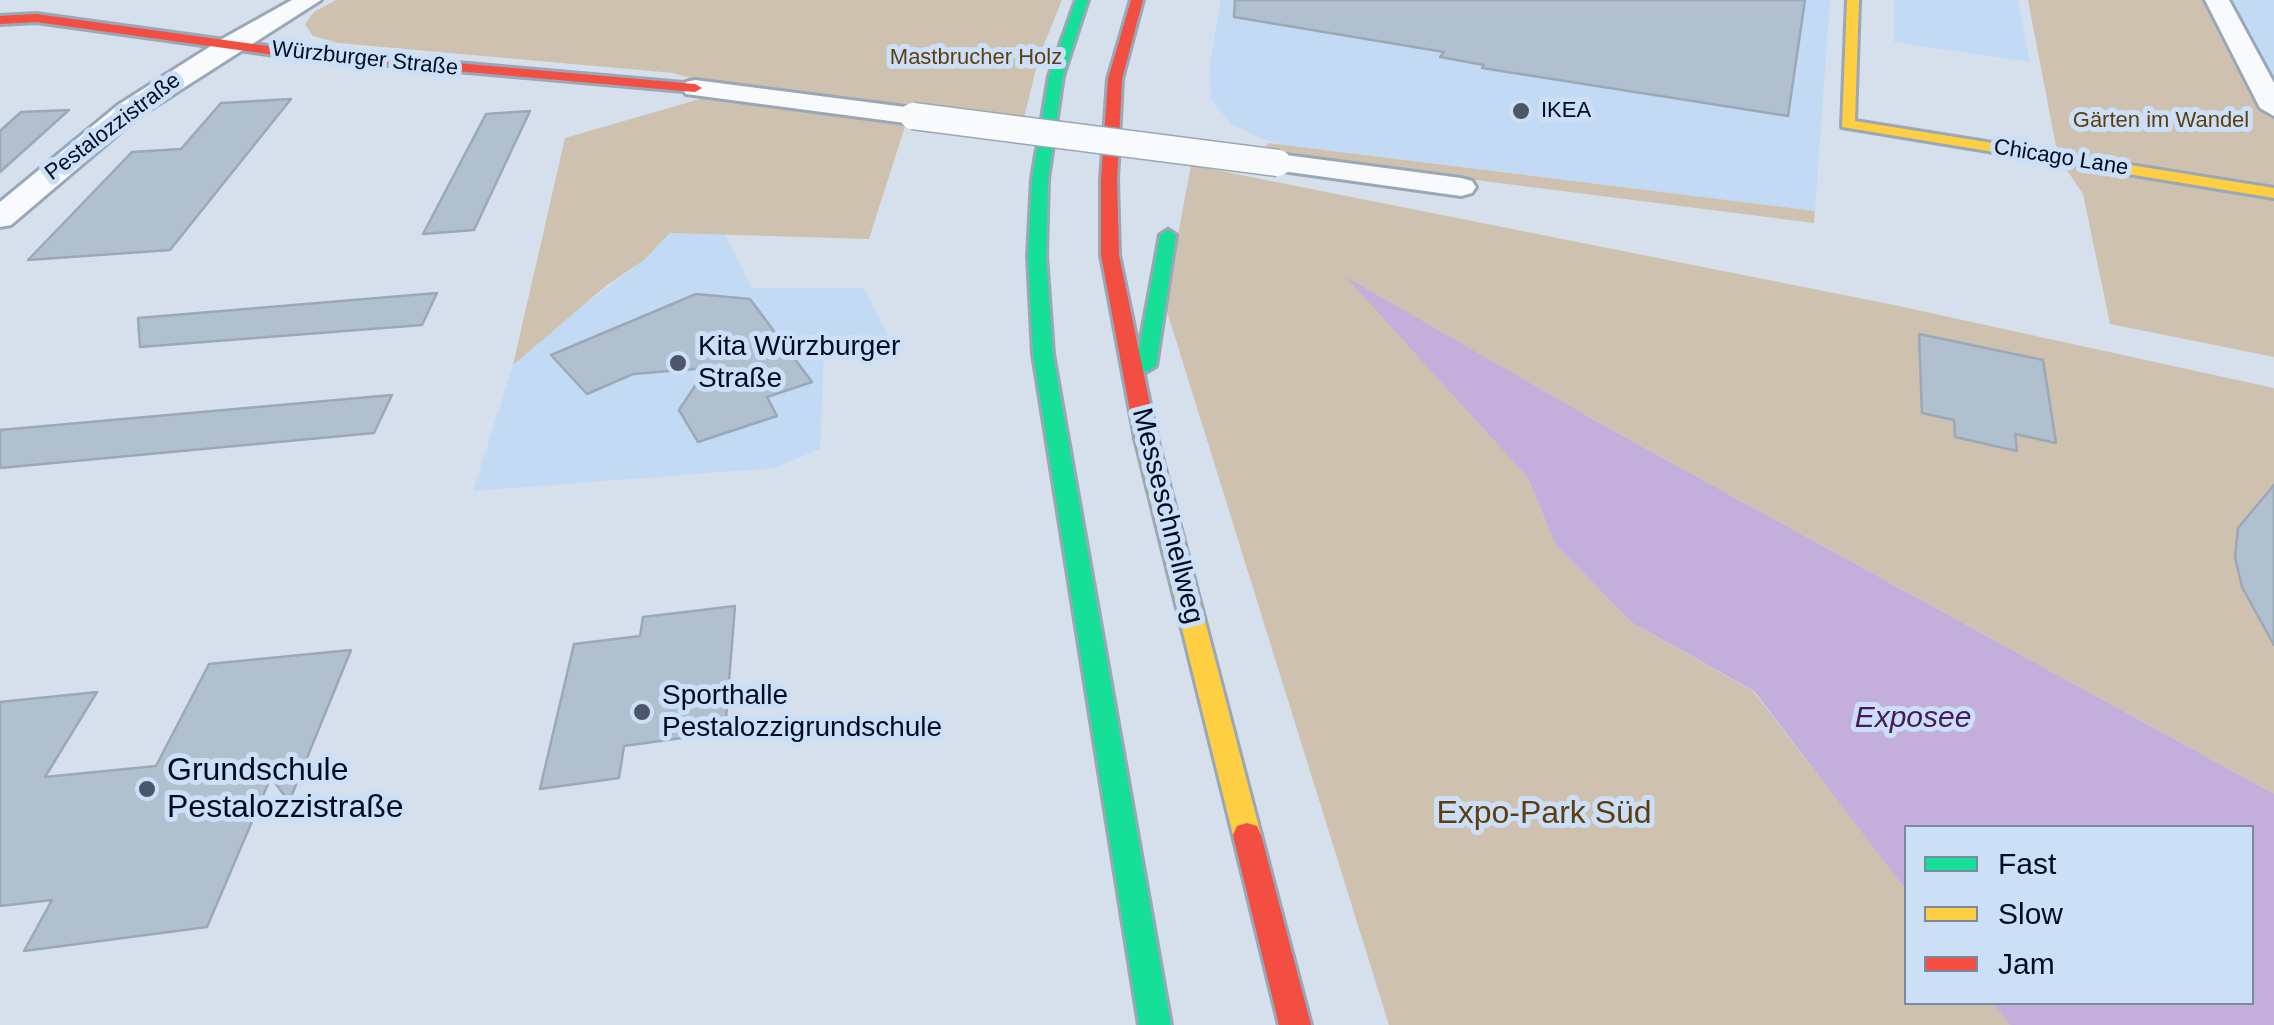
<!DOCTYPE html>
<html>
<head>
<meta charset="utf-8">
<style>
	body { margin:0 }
	#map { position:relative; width:2274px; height:1025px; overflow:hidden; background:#d5e0ec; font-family:Helvetica,sans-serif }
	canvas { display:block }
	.legend { position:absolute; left:1904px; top:825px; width:350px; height:180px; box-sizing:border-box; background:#cbdff6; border:2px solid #7a8ba1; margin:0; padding:12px 18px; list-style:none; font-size:30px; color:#000d21 }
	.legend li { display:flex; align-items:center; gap:20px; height:50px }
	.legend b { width:50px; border:2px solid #7a8ba1 }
</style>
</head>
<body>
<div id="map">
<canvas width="2274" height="1025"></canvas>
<ul class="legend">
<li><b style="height:12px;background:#16e098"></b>Fast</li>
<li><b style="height:12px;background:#ffcf43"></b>Slow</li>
<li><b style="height:12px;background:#f24e42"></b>Jam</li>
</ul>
</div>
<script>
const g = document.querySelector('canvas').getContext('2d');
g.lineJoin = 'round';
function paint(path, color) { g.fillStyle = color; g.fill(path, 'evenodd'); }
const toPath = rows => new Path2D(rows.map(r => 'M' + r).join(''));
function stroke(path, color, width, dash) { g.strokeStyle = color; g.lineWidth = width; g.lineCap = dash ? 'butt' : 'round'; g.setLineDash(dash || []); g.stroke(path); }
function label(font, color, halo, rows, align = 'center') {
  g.font = font + ' Helvetica,sans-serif'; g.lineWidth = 10; g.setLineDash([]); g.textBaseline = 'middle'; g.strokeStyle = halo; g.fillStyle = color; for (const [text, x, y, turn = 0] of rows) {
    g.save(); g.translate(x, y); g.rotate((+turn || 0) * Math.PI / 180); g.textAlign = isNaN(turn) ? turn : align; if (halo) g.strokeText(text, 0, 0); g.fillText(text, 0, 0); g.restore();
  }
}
const built = toPath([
	[1221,0,1830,0,1815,211,1284,145,1259,138,1231,124,1211,99,1210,63],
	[1894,0,2018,0,2030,62,1894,42],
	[2217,0,2274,0,2274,108],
	[670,233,725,234,751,288,864,288,893,346,824,353,820,449,774,468,473,491,513,365,558,324,644,260]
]);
const green = toPath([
	[336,0,1062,0,1039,57,1023,122,704,82,673,73,338,43,313,36,305,24,314,12],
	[2028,0,2217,0,2274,108,2274,357,2110,324,2083,194,2058,157],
	[707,97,906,123,869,239,670,233,644,260,607,285,513,365,565,138],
	[1268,143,1815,211,1814,223,1263,153],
	[1191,165,1894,305,2274,388,2274,794,1610,429,1350,280,1528,478,1555,544,1631,622,1753,691,1873,846,1906,890,1906,1002,1993,1003,2010,1025,1389,1025,1165,305]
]);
const water = toPath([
	[1346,277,1610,429,2274,794,2274,1025,2010,1025,1993,1003,2252,1002,2252,828,1906,828,1906,890,1754,691,1631,622,1555,544,1528,478]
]);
const building = toPath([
	[1235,0,1805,0,1788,116,1482,68,1484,65,1440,57,1444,52,1234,17,1235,0],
	[291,99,170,250,28,260,132,152,181,149,221,103,291,99],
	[69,110,0,172,0,131,21,112,69,110],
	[530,111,474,230,423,234,486,114,530,111],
	[437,293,422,325,140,347,138,318,437,293],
	[696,294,750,299,812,382,767,397,777,416,698,442,679,410,707,368,633,374,587,394,551,355,696,294],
	[1919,334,2043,360,2056,443,2015,434,2017,451,1955,437,1954,420,1922,413,1919,334],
	[392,395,374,433,0,468,0,430,392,395],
	[2274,485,2274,645,2242,587,2235,557,2238,528,2274,485],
	[735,606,725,732,624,746,619,778,540,789,574,644,640,636,643,617,735,606],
	[351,650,289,802,271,777,207,927,24,951,52,900,0,906,0,702,97,692,45,777,156,766,209,664,351,650]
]);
const street = toPath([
	[292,0,321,0,138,117,11,225,0,227,0,202,118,105,222,39,292,0],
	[2205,0,2229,0,2274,83,2274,116,2260,108,2205,0],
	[695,80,913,108,927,116,913,124,686,94,682,88,686,82,695,80],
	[1278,154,1461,178,1472,181,1476,187,1472,193,1461,196,1268,169,1263,163,1268,157,1278,154]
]);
const fast = toPath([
	[1076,0,1088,0,1063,76,1048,179,1046,256,1053,354,1171,1025,1139,1025,1033,354,1028,256,1032,179,1049,76,1076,0],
	[1168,230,1176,235,1156,366,1146,372,1136,366,1160,235,1168,230]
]);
const slow = toPath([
	[1847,0,1859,0,1855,121,2274,188,2274,198,1842,127,1847,0],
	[1146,431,1157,438,1261,835,1257,844,1247,847,1237,844,1233,835,1135,438,1146,431]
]);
const jam = toPath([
	[1131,0,1143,0,1122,79,1117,180,1119,255,1157,438,1146,445,1135,438,1101,255,1101,180,1108,79,1131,0],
	[36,14,275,47,695,84,702,88,695,92,275,55,36,22,0,24,0,16,36,14],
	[1247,823,1257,826,1261,835,1311,1025,1279,1025,1233,835,1237,826,1247,823]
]);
const streetBridge = toPath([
	[913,116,1278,163]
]);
const markers = [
	[1521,111,10,"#4b5768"],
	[678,363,10,"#4b5768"],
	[642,712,10,"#4b5768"],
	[147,789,10,"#4b5768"]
];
const farParknames = [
	["Mastbrucher Holz",976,58],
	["Gärten im Wandel",2161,121]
];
const farStreetnames = [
	["Würzburger Straße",365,59,6],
	["Pestalozzistraße",113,127,-37],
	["Chicago Lane",2061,158,9]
];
const farPoinames = [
	["IKEA",1541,111]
];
const poiNames = [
	["Kita Würzburger",698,347],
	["Straße",698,379],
	["Sporthalle",662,696],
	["Pestalozzigrundschule",662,728]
];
const streetNames = [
	["Messeschnellweg",1167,516,76]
];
const waterNames = [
	["Exposee",1913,719]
];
const nearPoinames = [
	["Grundschule",167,771],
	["Pestalozzistraße",167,808]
];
const nearParknames = [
	["Expo-Park Süd",1544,814]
];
paint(built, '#c2daf4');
paint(green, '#cfc1b0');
paint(water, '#c4aedb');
paint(building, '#b1c0cf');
stroke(building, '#9aa8b8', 2.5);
stroke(street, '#99a7b7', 6);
stroke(fast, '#99a7b7', 6);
stroke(slow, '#99a7b7', 6);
stroke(jam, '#99a7b7', 6);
paint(street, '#f9fafc');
paint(fast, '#16e098');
paint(slow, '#ffcf43');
paint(jam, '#f24e42');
stroke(streetBridge, '#99a7b7', 29, []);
stroke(streetBridge, '#f9fafc', 26);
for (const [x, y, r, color] of markers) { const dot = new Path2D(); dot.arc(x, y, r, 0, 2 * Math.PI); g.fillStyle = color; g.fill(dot); stroke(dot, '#cbdff6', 4); }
label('22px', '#5e3e10', '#cbdff6', farParknames);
label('22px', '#000d21', '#cbdff6', farStreetnames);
label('22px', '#000d21', '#cbdff6', farPoinames, 'left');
label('28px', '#000d21', '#cbdff6', poiNames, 'left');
label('28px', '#000d21', '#cbdff6', streetNames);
label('italic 30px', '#481960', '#cbdff6', waterNames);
label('32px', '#000d21', '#cbdff6', nearPoinames, 'left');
label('32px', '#5e3e10', '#cbdff6', nearParknames);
</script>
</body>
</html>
